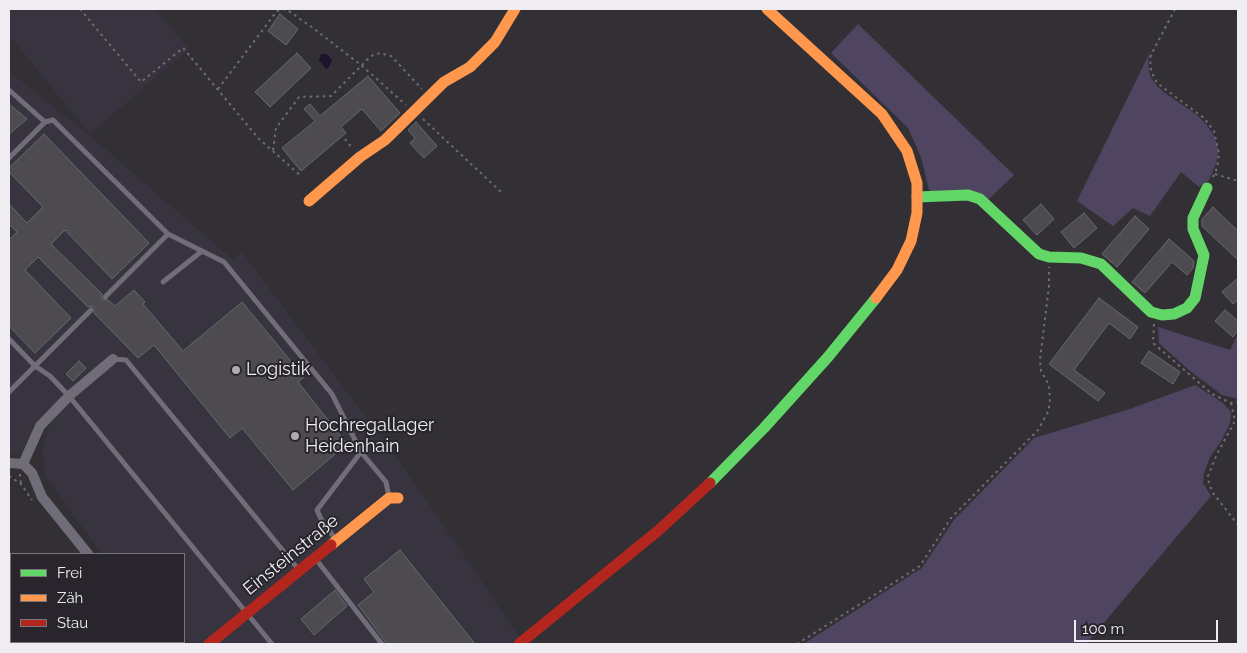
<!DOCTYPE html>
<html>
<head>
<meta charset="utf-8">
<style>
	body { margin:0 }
	#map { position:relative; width:1247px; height:653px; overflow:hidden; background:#323035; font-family:Raleway,sans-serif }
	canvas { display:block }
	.frame { position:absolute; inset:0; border:10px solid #efedf2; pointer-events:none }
	.legend { position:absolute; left:10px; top:553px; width:175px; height:90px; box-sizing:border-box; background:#28252c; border:1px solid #78757b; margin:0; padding:6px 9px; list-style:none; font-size:15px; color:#efedf2 }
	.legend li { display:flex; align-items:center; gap:10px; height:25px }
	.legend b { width:25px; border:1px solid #78757b }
	.scale { position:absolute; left:1074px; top:620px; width:144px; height:22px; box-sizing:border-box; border:2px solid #efedf2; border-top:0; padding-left:6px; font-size:15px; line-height:18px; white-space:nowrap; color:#efedf2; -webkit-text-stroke:4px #28252c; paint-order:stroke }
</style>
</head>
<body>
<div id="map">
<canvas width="1247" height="653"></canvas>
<div class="frame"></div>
<ul class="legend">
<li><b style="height:6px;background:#63d668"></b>Frei</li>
<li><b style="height:6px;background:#ff974d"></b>Zäh</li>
<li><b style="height:6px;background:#b3261e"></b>Stau</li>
</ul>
<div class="scale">100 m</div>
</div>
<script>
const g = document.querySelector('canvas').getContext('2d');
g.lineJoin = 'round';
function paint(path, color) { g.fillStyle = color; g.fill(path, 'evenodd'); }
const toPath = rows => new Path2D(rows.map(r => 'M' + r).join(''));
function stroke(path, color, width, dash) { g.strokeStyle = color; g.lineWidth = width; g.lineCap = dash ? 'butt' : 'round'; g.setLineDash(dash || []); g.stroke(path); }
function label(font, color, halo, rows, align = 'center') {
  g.font = font + ' Raleway,sans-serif'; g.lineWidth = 4; g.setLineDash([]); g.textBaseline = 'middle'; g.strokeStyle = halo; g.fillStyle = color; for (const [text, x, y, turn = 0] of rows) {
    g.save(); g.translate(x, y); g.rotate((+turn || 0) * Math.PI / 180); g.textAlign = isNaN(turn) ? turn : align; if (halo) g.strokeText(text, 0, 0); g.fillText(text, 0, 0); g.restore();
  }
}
const built = toPath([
	[9,9,156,9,189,49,90,134,9,35],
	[9,71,94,139,233,260,242,252,408,473,524,644,174,644,172,642,184,642,184,554,102,554,45,476,42,448,58,403,35,424,22,452,9,456]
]);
const green = toPath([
	[858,24,1014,175,987,201,933,192,929,190,921,157,908,128,831,53],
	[1151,50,1148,60,1149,71,1151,78,1157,86,1165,93,1197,115,1206,124,1213,134,1217,144,1218,153,1216,164,1209,180,1199,187,1181,172,1150,216,1133,208,1113,226,1077,201],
	[1158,327,1230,350,1238,334,1238,399,1222,395,1189,370,1159,343],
	[1195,385,1223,403,1231,412,1230,423,1222,440,1210,457,1204,473,1203,483,1211,496,1086,644,805,643,922,568,954,520,1034,438,1130,409]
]);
const water = toPath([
	[321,54,327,54,332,60,329,67,326,69,319,60]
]);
const building = toPath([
	[280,14,298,29,286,45,268,31,280,14],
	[297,53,311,68,270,107,255,92,297,53],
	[368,76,400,113,381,131,362,109,341,127,346,133,301,171,282,148,315,121,304,109,310,104,320,116,368,76],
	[9,104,27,119,9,134,9,104],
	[416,122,437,146,424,158,410,143,415,138,408,130,416,122],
	[44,134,149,243,112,279,65,230,51,244,102,294,101,298,102,300,108,300,115,306,134,290,145,302,143,304,183,351,242,302,304,377,298,382,347,444,293,490,242,428,230,438,154,345,138,358,94,313,94,307,92,306,88,307,38,257,25,270,71,318,35,353,9,326,9,240,17,232,9,224,9,204,27,223,43,207,9,172,9,168,44,134],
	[1041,204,1054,219,1037,235,1023,220,1041,204],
	[1213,207,1238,231,1238,260,1202,226,1202,219,1213,207],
	[1084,213,1097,228,1074,248,1061,232,1084,213],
	[1135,216,1149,229,1117,267,1102,254,1135,216],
	[1169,239,1194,261,1193,268,1187,275,1172,262,1145,293,1132,282,1169,239],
	[1238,278,1238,300,1233,304,1222,292,1238,278],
	[1099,298,1138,327,1130,339,1109,323,1074,370,1105,393,1098,401,1049,364,1099,298],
	[1225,310,1238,321,1238,330,1233,337,1215,321,1225,310],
	[1149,351,1180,372,1173,384,1141,363,1149,351],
	[79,361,86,368,73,381,66,374,79,361],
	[400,550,475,644,387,644,358,605,374,592,364,579,400,550],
	[335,590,347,606,314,635,301,619,335,590]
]);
const path = toPath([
	[80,9,141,82,183,48,259,139,301,176],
	[1175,9,1152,53,1150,58,1151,71,1157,83,1204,118,1214,131,1219,154,1217,168,1213,177],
	[218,89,277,11,286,9,313,28,361,65,406,105],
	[423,119,501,192],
	[345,139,353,149],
	[273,150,276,128,299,97,331,96,371,56,380,53,391,56,422,89],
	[1215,174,1238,181],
	[1154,324,1153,343,1212,394,1231,403,1238,402],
	[1231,403,1235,421,1217,454,1208,476,1209,484,1213,493,1238,525],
	[20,474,21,484],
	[9,476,21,484,32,500],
	[147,642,149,644],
	[797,644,920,566,951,518,1038,430,1048,412,1050,402,1049,385,1041,371,1040,360,1049,286,1049,267]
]);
const lane = toPath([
	[9,90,45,122],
	[9,158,45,122,53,120,168,234,224,262,332,394,361,452,386,482,389,497],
	[163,282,202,251],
	[105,297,168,234],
	[9,339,35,366,50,376,69,396,272,644],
	[113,359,126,360,299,570],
	[9,392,91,310],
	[336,540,321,519,317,510,361,452],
	[315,558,382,644]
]);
const street = toPath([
	[9,463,23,464],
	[23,464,40,426,69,396,113,359],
	[23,464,32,473,42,497,88,554],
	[160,642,162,644]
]);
const fast = toPath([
	[917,197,968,195,980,199,1039,254,1049,257,1081,258,1101,264,1151,312,1162,315,1174,314,1187,308,1195,298,1204,255,1193,229,1193,218,1207,188],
	[710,483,764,428,828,357,876,298]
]);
const slow = toPath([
	[767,9,882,114,907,151,917,183,917,213,911,241,897,270,876,298],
	[309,201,360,157,385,140,444,82,470,67,495,42,515,9],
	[331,545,389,498,398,498]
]);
const jam = toPath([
	[209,644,331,545],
	[519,644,659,530,710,483]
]);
const markers = [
	[236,370,5,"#adabb0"],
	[295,436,5,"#adabb0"]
];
const poiNames = [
	["Logistik",246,370],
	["Hochregallager",305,426],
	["Heidenhain",305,447]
];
const streetNames = [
	["Einsteinstraße",291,555,-39]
];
paint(built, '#37333f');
paint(green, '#4f4560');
paint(water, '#1e122d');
paint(building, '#4d4b4f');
stroke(building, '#69686b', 1);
stroke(path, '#706d76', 2, [2.5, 4]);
stroke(lane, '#716d78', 5);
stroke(street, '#716d78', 10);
stroke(fast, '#63d668', 11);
stroke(slow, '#ff974d', 11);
stroke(jam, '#b3261e', 11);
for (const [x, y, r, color] of markers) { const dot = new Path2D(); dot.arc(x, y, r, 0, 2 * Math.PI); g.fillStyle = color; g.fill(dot); stroke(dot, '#28252c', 2); }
label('18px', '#efedf2', '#28252c', poiNames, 'left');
label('18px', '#efedf2', '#28252c', streetNames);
</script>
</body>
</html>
